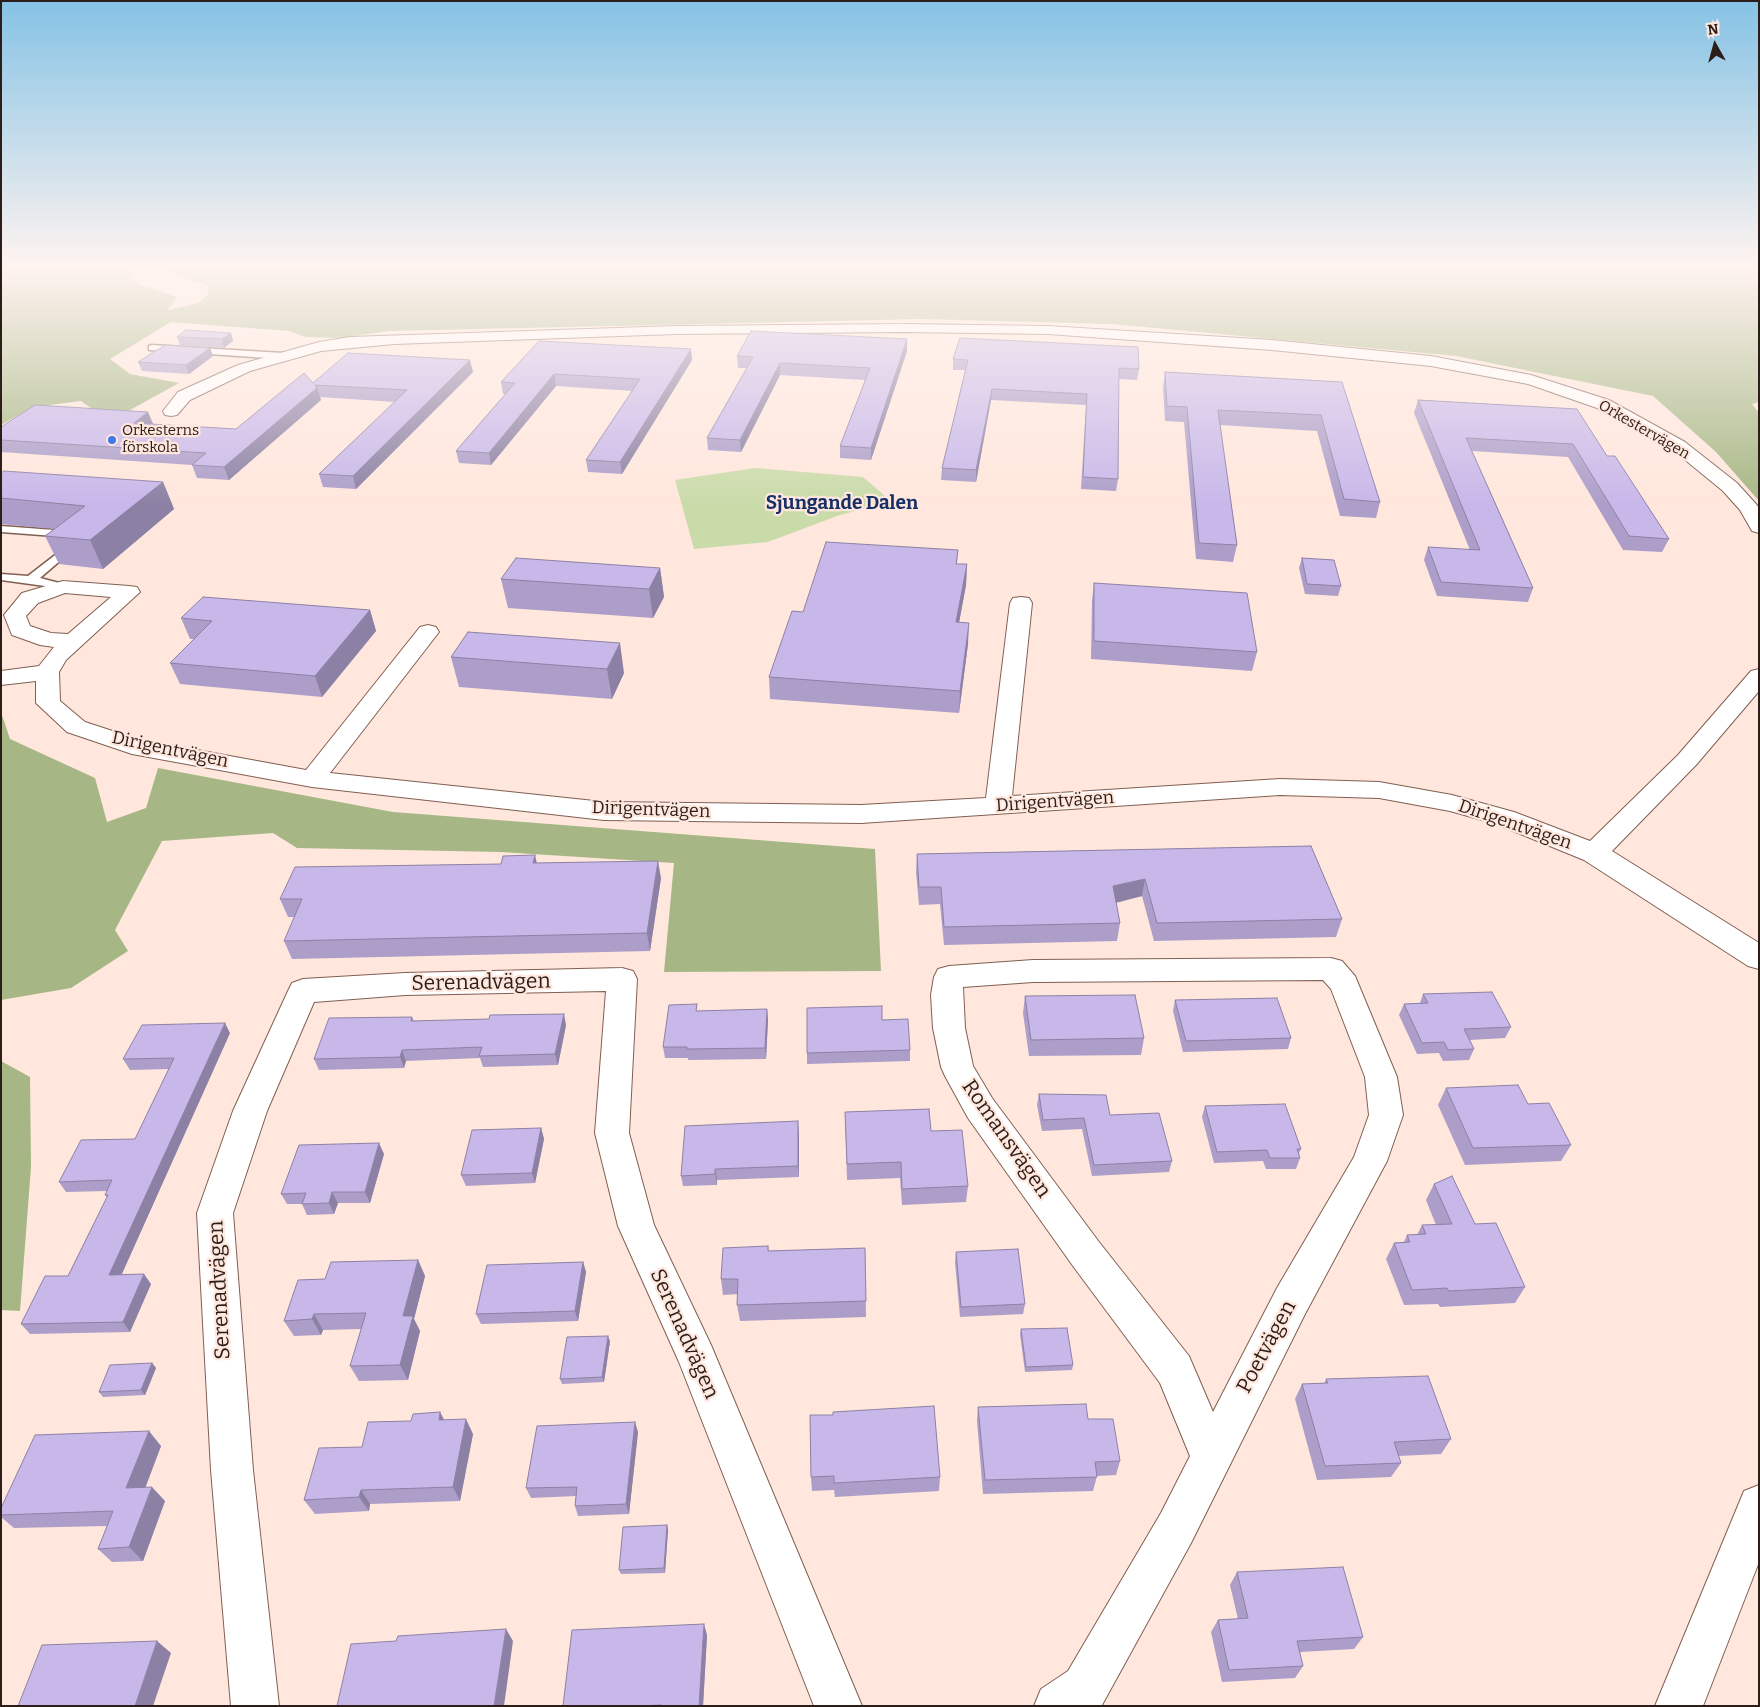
<!DOCTYPE html>
<html>
<head>
<meta charset="utf-8">
<style>
	body { margin:0 }
	#map { position:relative; width:1760px; height:1707px; overflow:hidden; background:#ffe7dd; font-family:Bitter,serif }
	canvas { display:block }
	.frame { position:absolute; inset:0; border:2px solid #2b1d18; pointer-events:none }
	.north { position:absolute; left:1690px; top:20px; width:50px; height:50px; -webkit-text-stroke:4px #ffe7dd; paint-order:stroke; rotate:353deg; font-size:14px; font-weight:700; line-height:20px; text-align:center; color:#2b1d18 }
	.north::after { content:''; display:block; margin:auto; width:18px; height:22px; background:#2b1d18; clip-path:polygon(50% 0,100% 100%,50% 72%,0 100%) }
</style>
</head>
<body>
<div id="map">
<canvas width="1760" height="1707"></canvas>
<div class="frame"></div>
<div class="north">N</div>
</div>
<script>
const g = document.querySelector('canvas').getContext('2d');
g.lineJoin = 'round';
function paint(path, color) { g.fillStyle = color; g.fill(path, 'evenodd'); }
const toPath = rows => new Path2D(rows.map(r => 'M' + r).join(''));
function stroke(path, color, width, dash) { g.strokeStyle = color; g.lineWidth = width; g.lineCap = dash ? 'butt' : 'round'; g.setLineDash(dash || []); g.stroke(path); }
function label(font, color, halo, rows, align = 'center') {
  g.font = font + ' Bitter,serif'; g.lineWidth = 4.5; g.setLineDash([]); g.textBaseline = 'middle'; g.strokeStyle = halo; g.fillStyle = color; for (const [text, x, y, turn = 0] of rows) {
    g.save(); g.translate(x, y); g.rotate((+turn || 0) * Math.PI / 180); g.textAlign = isNaN(turn) ? turn : align; if (halo) g.strokeText(text, 0, 0); g.fillText(text, 0, 0); g.restore();
  }
}
const green = toPath([
	[755,468,863,477,891,501,837,516,768,542,694,549,675,480]
]);
const forest = toPath([
	[1,265,128,265,119,266,136,273,130,278,140,285,177,297,168,310,198,303,208,294,208,285,164,272,162,265,1759,265,1759,402,1752,404,1759,413,1759,501,1716,452,1653,396,1456,356,1112,324,920,319,389,331,338,338,305,337,289,331,171,322,110,359,130,374,179,383,130,410,94,410,81,401,33,407,1,425],
	[1,712,10,739,95,778,107,822,146,808,158,768,393,812,875,849,881,971,664,972,674,863,501,852,297,848,273,833,162,841,115,930,128,951,71,988,1,1000],
	[1,1061,30,1077,31,1167,20,1311,1,1310]
]);
const lane = toPath([
	[152,345,283,353,287,356,283,359,149,350,149,346,152,345],
	[1,526,68,531,73,534,68,537,1,532,1,526],
	[72,542,76,543,76,547,40,578,67,585,67,589,1,580,1,574,28,576,72,542]
]);
const street = toPath([
	[903,324,1048,326,1272,340,1431,356,1531,375,1609,400,1685,442,1737,483,1756,504,1759,508,1759,533,1752,531,1740,510,1723,491,1673,450,1597,408,1528,384,1431,366,1272,350,1048,334,903,332,676,334,394,344,321,351,250,371,190,400,177,415,171,416,165,415,163,411,178,392,238,365,319,342,350,337,676,326,903,324],
	[63,581,129,586,137,587,140,592,66,660,59,672,60,701,85,722,137,739,306,770,420,627,428,625,436,627,439,632,330,773,604,802,861,805,986,798,1010,603,1013,598,1021,597,1029,598,1032,603,1012,796,1280,779,1379,782,1452,795,1514,812,1590,841,1678,755,1751,671,1759,669,1759,691,1696,765,1612,851,1759,943,1759,969,1748,966,1584,860,1496,824,1450,811,1379,798,1280,795,861,823,604,820,312,787,132,754,67,732,36,703,36,681,1,685,1,671,39,666,54,647,40,645,12,635,4,615,22,593,63,581],
	[65,593,111,597,68,634,51,633,30,626,26,616,38,603,65,593],
	[1331,958,1342,961,1355,976,1397,1077,1403,1115,1387,1161,1305,1314,1191,1543,1102,1705,1034,1706,1041,1689,1068,1671,1161,1513,1190,1456,1160,1383,1073,1266,968,1118,945,1076,941,1067,933,1028,931,995,934,977,938,969,949,966,1033,960,1331,958],
	[1323,980,1331,989,1365,1077,1369,1115,1354,1157,1277,1288,1213,1412,1189,1356,1099,1242,992,1098,973,1066,965,1028,963,987,1033,982,1323,980],
	[622,968,633,971,637,979,629,1133,654,1225,711,1345,862,1706,814,1706,679,1362,618,1226,595,1133,606,991,405,995,314,1002,267,1111,233,1213,253,1470,279,1706,231,1706,211,1470,197,1213,233,1111,288,991,292,983,303,979,405,973,622,968]
]);
const secondary = toPath([
	[1759,1485,1759,1562,1703,1706,1655,1706,1744,1491,1759,1485]
]);
const wall = toPath([
	[231,333,233,341,224,348,180,345,177,337],
	[539,341,692,360,622,474,588,472,586,460,633,391,556,386,491,465,459,463,456,451,506,394,503,394,501,382],
	[210,348,213,356,189,374,142,371,138,362],
	[907,351,871,460,840,458,840,446,865,380,780,375,741,452,708,450,707,438,747,368,738,368,737,356],
	[953,359,1139,369,1137,380,1118,379,1118,479,1116,491,1081,489,1086,405,991,400,976,482,941,480,942,468,965,370,953,370],
	[473,372,356,489,323,487,319,474,395,402,320,397,321,400,229,480,197,478,192,465,1,452,1,427,148,412,153,424,236,429,313,383],
	[1165,372,1342,382,1380,502,1376,518,1340,516,1317,431,1220,425,1237,545,1233,562,1196,559,1184,422,1165,421,1163,387],
	[1418,400,1577,409,1607,456,1669,539,1662,552,1623,550,1568,457,1472,451,1533,588,1528,602,1437,596,1424,560,1428,547,1470,550,1414,413],
	[1,473,163,482,174,509,103,569,59,564,45,536,54,529,1,524],
	[958,550,957,564,967,564,966,585,959,623,968,644,959,713,770,699,769,677,803,612],
	[1302,558,1341,586,1338,596,1305,594,1299,568],
	[660,568,664,597,653,618,508,608,501,579],
	[1094,583,1257,652,1252,671,1091,659,1092,601],
	[370,610,376,631,322,697,180,684,170,663,194,639,190,639,181,618],
	[468,632,624,673,612,699,459,687,451,657],
	[1311,846,1342,919,1336,937,1154,941,1142,896,1116,903,1120,923,1117,941,944,945,940,904,919,905,916,872,917,854],
	[537,863,661,878,650,951,292,959,284,941,295,917,288,917,280,899],
	[1423,994,1511,1027,1505,1038,1470,1040,1474,1049,1469,1060,1443,1061,1439,1053,1417,1054,1399,1015,1404,1004,1420,1003],
	[1025,996,1144,1038,1141,1055,1029,1056,1023,1013],
	[1175,1000,1291,1038,1288,1049,1183,1052,1173,1011],
	[767,1009,768,1020,766,1059,688,1060,688,1058,665,1058,663,1047,698,1011],
	[412,1017,414,1021,566,1025,558,1065,483,1067,480,1058,406,1061,404,1068,319,1070,314,1059],
	[882,1020,910,1050,910,1061,807,1064,807,1053],
	[230,1033,121,1275,151,1284,130,1332,30,1334,21,1324,68,1276,107,1197,105,1195,107,1191,66,1192,59,1182,135,1139,169,1069,130,1070,123,1059],
	[1446,1088,1528,1104,1571,1145,1561,1161,1465,1165,1438,1105],
	[1039,1094,1110,1115,1172,1161,1169,1172,1092,1176,1082,1129,1042,1131,1037,1105],
	[1205,1106,1301,1149,1299,1153,1300,1158,1296,1169,1266,1169,1263,1161,1214,1163,1202,1117],
	[845,1112,931,1131,968,1186,966,1202,902,1205,900,1178,847,1180],
	[541,1128,544,1139,535,1183,466,1186,461,1175],
	[799,1132,799,1177,717,1180,717,1185,683,1186,681,1176],
	[384,1154,370,1203,338,1203,334,1214,307,1215,302,1204,287,1204,281,1194],
	[1434,1184,1475,1224,1525,1287,1515,1303,1440,1307,1438,1304,1404,1305,1386,1259,1394,1243,1404,1242,1407,1235,1417,1235,1422,1225,1436,1225,1426,1200],
	[768,1246,769,1251,865,1248,866,1317,740,1321,737,1305,738,1294,723,1295,721,1279],
	[956,1252,1025,1304,1023,1314,960,1317,955,1262],
	[418,1260,425,1276,414,1319,420,1331,408,1380,359,1381,350,1366,361,1329,323,1330,321,1335,294,1336,284,1321,325,1279],
	[583,1262,586,1272,578,1321,481,1324,476,1314],
	[1021,1329,1073,1365,1072,1370,1025,1372,1020,1334],
	[610,1341,604,1382,562,1384,560,1379],
	[152,1363,156,1368,145,1395,103,1397,99,1392],
	[1326,1379,1451,1439,1441,1454,1398,1456,1401,1463,1391,1477,1317,1480,1295,1399,1302,1384,1324,1384],
	[978,1407,1088,1419,1120,1461,1116,1475,1097,1476,1093,1491,983,1494,977,1421],
	[810,1415,940,1477,939,1491,835,1497,834,1490,812,1491,811,1477],
	[444,1420,473,1434,460,1501,370,1504,369,1511,315,1514,304,1500,362,1447],
	[638,1432,629,1514,578,1516,575,1506,576,1496,531,1498,526,1488],
	[161,1446,145,1487,165,1501,143,1561,112,1562,98,1549,107,1526,14,1528,1,1517,1,1508],
	[667,1525,668,1530,665,1573,621,1574,619,1570],
	[1237,1572,1363,1637,1354,1649,1300,1652,1303,1666,1295,1678,1222,1682,1211,1632,1218,1620,1238,1619,1230,1585],
	[707,1635,703,1706,563,1706]
]);
const shadedWall = toPath([
	[231,333,233,341,224,348,222,339],
	[907,339,907,351,871,460,871,448],
	[210,348,213,356,189,374,186,365],
	[691,349,692,360,622,474,620,462],
	[470,360,473,372,356,489,353,476],
	[780,363,780,375,741,452,740,440],
	[554,374,556,386,491,465,489,453],
	[317,388,321,400,229,480,224,467],
	[992,389,991,400,976,482,976,470],
	[148,412,153,424,134,423],
	[163,482,174,509,103,569,90,540],
	[967,564,966,585,955,644,956,622],
	[660,568,664,597,653,618,649,589],
	[370,610,376,631,322,697,315,676],
	[969,623,968,644,959,713,960,691],
	[620,643,624,673,612,699,607,669],
	[535,855,539,872,533,863],
	[658,861,661,878,650,951,647,933],
	[1145,879,1142,896,1110,904,1113,886],
	[767,1009,768,1020,766,1059,765,1048],
	[564,1014,566,1025,558,1065,555,1054],
	[225,1023,230,1033,117,1285,109,1275],
	[402,1050,406,1061,404,1068,400,1057],
	[798,1121,799,1132,799,1177,798,1166],
	[541,1128,544,1139,535,1183,532,1173],
	[379,1143,384,1154,370,1203,365,1192],
	[715,1169,717,1180,717,1185,715,1174],
	[332,1192,338,1203,334,1214,329,1203],
	[418,1260,425,1276,414,1319,420,1331,408,1380,400,1365,403,1316],
	[583,1262,586,1272,578,1321,575,1311],
	[144,1274,151,1284,130,1332,123,1322],
	[314,1314,323,1330,321,1335,312,1319],
	[608,1336,610,1341,604,1382,602,1377],
	[152,1363,156,1368,145,1395,141,1390],
	[440,1412,448,1427,439,1420],
	[466,1419,473,1434,460,1501,453,1487],
	[635,1422,638,1432,629,1514,626,1504],
	[149,1431,161,1446,140,1502,126,1488],
	[152,1487,165,1501,143,1561,129,1547],
	[361,1490,370,1504,369,1511,359,1497],
	[667,1525,668,1530,665,1573,664,1568],
	[704,1624,707,1635,703,1706,699,1706],
	[506,1629,513,1641,504,1706,494,1706],
	[157,1641,171,1653,153,1706,135,1706]
]);
const building = toPath([
	[186,330,231,333,222,339,177,337,186,330],
	[751,331,907,339,871,448,840,446,870,368,780,363,740,440,707,438,753,357,737,356,751,331],
	[960,338,1138,347,1139,369,1119,368,1118,479,1083,477,1087,394,992,389,976,470,942,468,968,360,953,359,960,338],
	[539,341,691,349,620,462,586,460,640,379,554,374,489,453,456,451,515,383,501,382,539,341],
	[165,345,210,348,186,365,138,362,165,345],
	[348,353,470,360,353,476,319,474,407,390,315,385,317,388,224,467,192,465,206,453,1,440,1,427,35,405,148,412,134,423,236,429,304,373,313,383,348,353],
	[1165,372,1342,382,1380,502,1344,499,1321,415,1218,410,1237,545,1199,543,1187,407,1167,406,1165,372],
	[1418,400,1577,409,1607,456,1615,456,1669,539,1629,536,1573,444,1466,438,1533,588,1441,582,1428,547,1480,550,1418,400],
	[4,471,163,482,90,540,45,536,85,506,1,498,1,473,4,471],
	[826,542,958,550,956,564,967,564,956,622,969,623,960,691,769,677,792,611,803,612,826,542],
	[516,558,660,568,649,589,501,579,516,558],
	[1302,558,1334,560,1341,586,1307,584,1302,558],
	[1094,583,1247,593,1257,652,1094,641,1094,583],
	[203,597,370,610,315,676,170,663,212,621,181,618,203,597],
	[468,632,620,643,607,669,451,657,468,632],
	[1311,846,1342,919,1157,923,1145,879,1113,886,1120,923,944,927,941,887,919,887,917,854,1311,846],
	[535,855,533,863,658,861,647,933,284,941,302,899,280,899,295,867,501,864,503,856,535,855],
	[1492,992,1511,1027,1464,1029,1474,1049,1448,1050,1444,1042,1422,1043,1404,1004,1428,1003,1423,994,1492,992],
	[1135,995,1144,1038,1031,1040,1025,996,1135,995],
	[1277,998,1291,1038,1186,1041,1175,1000,1277,998],
	[697,1004,696,1011,767,1009,765,1048,687,1049,687,1047,663,1047,669,1005,697,1004],
	[882,1006,882,1020,908,1019,910,1050,807,1053,807,1008,882,1006],
	[564,1014,555,1054,479,1056,482,1047,402,1050,400,1057,314,1059,329,1018,412,1017,411,1021,489,1019,490,1015,564,1014],
	[225,1023,109,1275,144,1274,123,1322,21,1324,45,1276,68,1276,108,1195,105,1195,112,1180,59,1182,81,1140,135,1139,174,1058,123,1059,142,1025,225,1023],
	[1518,1085,1528,1104,1549,1103,1571,1145,1473,1148,1446,1088,1518,1085],
	[1039,1094,1106,1095,1110,1115,1159,1113,1172,1161,1094,1165,1084,1118,1043,1120,1039,1094],
	[1285,1104,1301,1149,1297,1149,1300,1158,1270,1158,1267,1150,1217,1152,1205,1106,1285,1104],
	[929,1109,931,1131,962,1130,968,1186,902,1189,901,1162,847,1164,845,1112,929,1109],
	[798,1121,798,1166,715,1169,715,1174,681,1176,685,1126,798,1121],
	[541,1128,532,1173,461,1175,472,1130,541,1128],
	[379,1143,365,1192,332,1192,329,1203,302,1204,306,1193,281,1194,299,1145,379,1143],
	[1452,1176,1475,1224,1496,1223,1525,1287,1449,1291,1447,1288,1412,1290,1394,1243,1410,1242,1407,1235,1426,1234,1422,1225,1452,1224,1434,1184,1452,1176],
	[768,1246,768,1251,865,1248,866,1301,737,1305,738,1279,721,1279,723,1248,768,1246],
	[1018,1249,1025,1304,961,1307,956,1252,1018,1249],
	[418,1260,403,1316,413,1316,400,1365,350,1366,366,1313,314,1314,312,1319,284,1321,298,1280,325,1279,331,1262,418,1260],
	[583,1262,575,1311,476,1314,487,1265,583,1262],
	[1067,1328,1073,1365,1026,1367,1021,1329,1067,1328],
	[608,1336,602,1377,560,1379,567,1337,608,1336],
	[152,1363,141,1390,99,1392,110,1365,152,1363],
	[1428,1376,1451,1439,1394,1442,1401,1463,1325,1466,1302,1384,1328,1383,1326,1379,1428,1376],
	[1086,1404,1088,1419,1113,1419,1120,1461,1095,1462,1097,1477,985,1480,978,1407,1086,1404],
	[934,1406,940,1477,834,1483,834,1476,811,1477,810,1415,833,1415,833,1412,934,1406],
	[440,1412,439,1420,466,1419,453,1487,361,1490,359,1497,304,1500,319,1448,362,1447,368,1422,411,1421,413,1414,440,1412],
	[635,1422,626,1504,575,1506,577,1487,526,1488,537,1426,635,1422],
	[149,1431,126,1488,152,1487,129,1547,98,1549,113,1511,1,1515,1,1508,35,1435,149,1431],
	[667,1525,664,1568,619,1570,623,1527,667,1525],
	[1343,1567,1363,1637,1297,1641,1303,1666,1229,1670,1218,1620,1248,1618,1237,1572,1343,1567],
	[704,1624,699,1706,662,1706,662,1705,634,1706,563,1706,572,1630,704,1624],
	[506,1629,494,1706,337,1706,351,1644,396,1641,398,1636,506,1629],
	[157,1641,135,1706,18,1706,42,1645,157,1641]
]);
const markers = [
	[112,440,5,"#4277e8"]
];
const farStreetnames = [
	["Orkestervägen",1644,430,30]
];
const farPoinames = [
	["Orkesterns",122,431],
	["förskola",122,448]
];
const streetNames = [
	["Dirigentvägen",170,750,12],
	["Dirigentvägen",1055,802,-4],
	["Dirigentvägen",651,810,2],
	["Dirigentvägen",1515,825,19]
];
const farDistrictnames = [
	["Sjungande Dalen",842,504]
];
const nearStreetnames = [
	["Serenadvägen",481,983,-1],
	["Romansvägen",1006,1139,55],
	["Serenadvägen",220,1290,-93],
	["Serenadvägen",684,1334,66],
	["Poetvägen",1267,1347,-62]
];
paint(green, '#cadbaa');
paint(forest, '#a6b785');
stroke(lane, '#815f51', 3);
stroke(street, '#815f51', 2);
stroke(secondary, '#815f51', 2);
paint(lane, '#fff');
paint(street, '#fff');
paint(secondary, '#fff');
paint(wall, '#ac9ec9');
paint(shadedWall, '#8c81a4');
paint(building, '#c8b8ea');
stroke(building, '#8c81a4', 1);
const sky = g.createLinearGradient(0, 0, 0, 504);
sky.addColorStop(0, '#85c2e5');
sky.addColorStop(0.53, '#fff4f0');
sky.addColorStop(1, '#fff4f000');
g.fillStyle = sky;
g.fillRect(0, 0, 1760, 504);
for (const [x, y, r, color] of markers) { const dot = new Path2D(); dot.arc(x, y, r, 0, 2 * Math.PI); g.fillStyle = color; g.fill(dot); stroke(dot, '#ffe7dd', 2); }
label('15px', '#2b1d18', '#ffe7dd', farStreetnames);
label('15px', '#2b1d18', '#ffe7dd', farPoinames, 'left');
label('18px', '#2b1d18', '#ffe7dd', streetNames);
label('bold 19px', '#173066', '#ffe7dd', farDistrictnames);
label('21px', '#2b1d18', '#ffe7dd', nearStreetnames);
</script>
</body>
</html>
